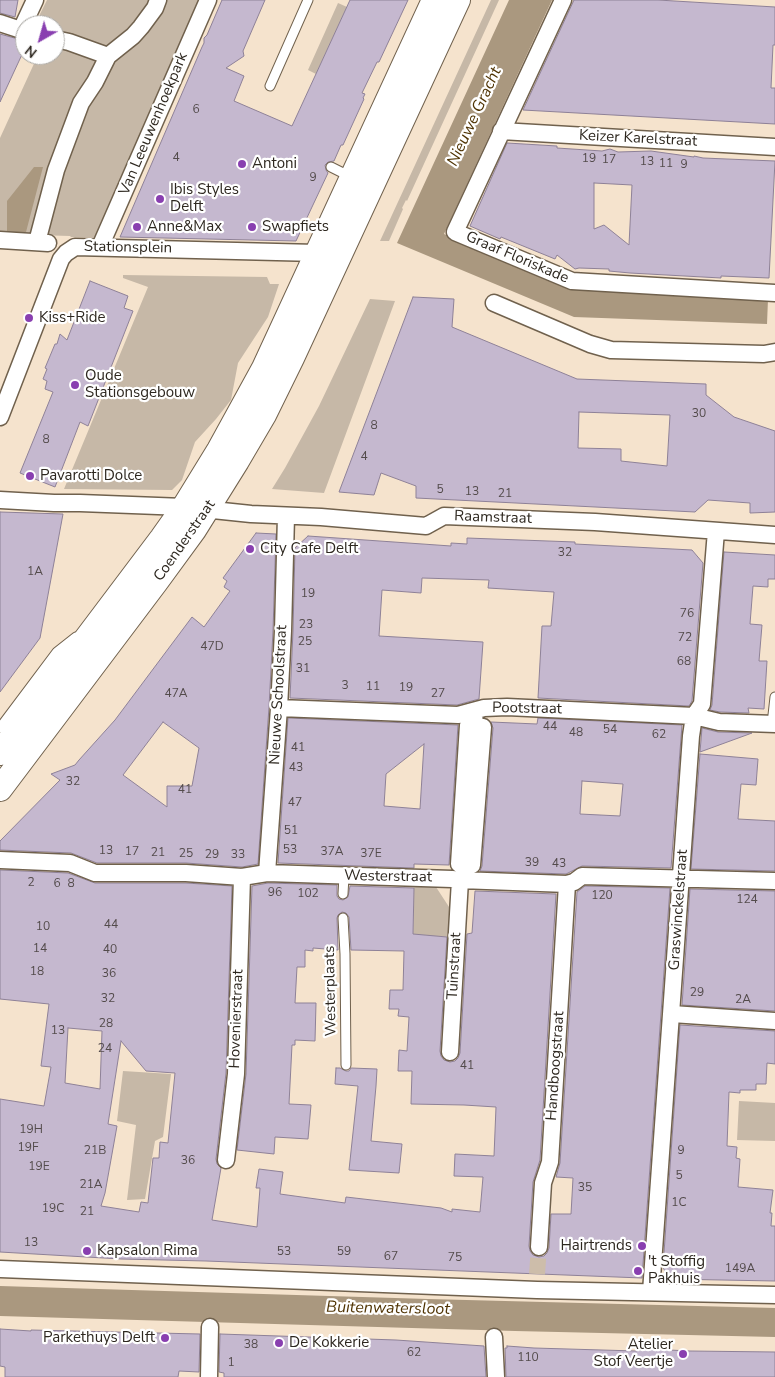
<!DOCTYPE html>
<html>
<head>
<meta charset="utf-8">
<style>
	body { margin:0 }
	#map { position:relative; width:775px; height:1377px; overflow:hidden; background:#f5e3cd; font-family:"Nunito Sans",sans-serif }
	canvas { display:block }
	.north { position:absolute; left:15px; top:15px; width:50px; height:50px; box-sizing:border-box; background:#fff; border:1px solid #aba9a5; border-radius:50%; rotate:218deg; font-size:14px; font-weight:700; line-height:20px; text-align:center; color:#2d271f }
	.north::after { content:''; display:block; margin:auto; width:18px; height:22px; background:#893fb0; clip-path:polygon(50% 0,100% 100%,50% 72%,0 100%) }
</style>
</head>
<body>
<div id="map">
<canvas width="775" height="1377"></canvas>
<div class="north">N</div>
</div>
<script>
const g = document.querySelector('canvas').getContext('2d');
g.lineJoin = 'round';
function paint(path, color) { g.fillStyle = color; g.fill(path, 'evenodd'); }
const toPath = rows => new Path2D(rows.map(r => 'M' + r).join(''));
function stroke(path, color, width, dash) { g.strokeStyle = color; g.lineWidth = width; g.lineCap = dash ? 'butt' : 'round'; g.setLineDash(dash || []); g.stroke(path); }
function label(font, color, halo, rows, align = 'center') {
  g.font = font + ' "Nunito Sans",sans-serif'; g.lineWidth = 4.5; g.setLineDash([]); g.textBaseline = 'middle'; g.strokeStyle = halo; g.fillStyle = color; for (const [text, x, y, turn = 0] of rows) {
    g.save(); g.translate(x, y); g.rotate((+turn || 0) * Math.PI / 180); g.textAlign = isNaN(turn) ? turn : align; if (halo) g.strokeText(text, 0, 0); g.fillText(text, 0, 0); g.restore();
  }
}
const green = toPath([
	[47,0,201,0,98,238,71,237,70,236,0,234,0,138,38,55,55,55,55,25,43,25,41,23,40,14],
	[491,0,499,0,407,201,406,200,402,208,403,209,389,241,380,241],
	[338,3,347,7,316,74,308,70],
	[123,275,267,277,270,284,279,284,268,317,238,363,231,400,216,419,195,442,182,480,172,490,64,489,148,287,123,278],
	[370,299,395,301,324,493,272,489,285,468,319,406],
	[414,887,436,887,451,910,449,937,413,935],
	[123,1071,171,1074,163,1137,155,1141,145,1199,127,1200,136,1125,117,1121],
	[739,1101,775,1103,775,1141,737,1140]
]);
const water = toPath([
	[509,0,552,0,444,234,571,288,768,299,767,324,574,317,397,243],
	[34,167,43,167,26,232,7,232,7,201],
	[0,1286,428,1299,775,1308,775,1337,515,1331,0,1316]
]);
const building = toPath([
	[0,0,18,0,15,17,0,13,0,0],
	[222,0,265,0,243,51,244,56,226,68,244,76,234,101,292,126,350,0,408,0,379,62,377,62,362,93,365,94,363,98,364,99,343,145,341,145,334,161,328,162,325,165,326,170,328,173,296,241,120,237,202,47,204,43,204,38,207,35,222,0],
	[574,0,658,0,775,7,775,45,773,45,771,88,775,88,775,124,523,110,574,0],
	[0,34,18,39,25,40,25,48,0,102,0,34],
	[507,143,557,146,557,148,602,151,610,149,618,152,651,151,694,157,694,156,703,158,775,161,769,278,721,276,721,278,630,273,609,271,609,269,579,268,575,269,557,255,555,259,501,237,500,239,470,226,507,143],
	[594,183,632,185,629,245,604,225,594,229,594,183],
	[90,281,128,296,124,308,133,311,88,426,80,422,55,487,20,473,53,392,45,389,47,381,43,379,47,369,45,368,55,344,57,344,60,334,67,340,90,281],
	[413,297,454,299,452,327,577,379,706,384,706,395,734,417,775,431,775,512,750,513,750,503,708,500,695,512,416,498,416,486,381,473,374,495,339,492,413,297],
	[579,412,670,415,667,466,621,461,621,449,578,448,579,412],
	[0,512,63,514,40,638,0,692,0,512],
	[256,533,276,534,273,631,269,707,258,864,242,867,186,863,97,863,71,853,0,850,0,841,60,780,51,774,75,765,79,760,115,720,192,617,204,627,230,591,224,587,227,581,223,578,256,533],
	[163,722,199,748,192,786,167,786,167,807,123,775,163,722],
	[308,536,451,546,451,543,467,544,467,538,575,542,575,544,692,550,703,563,692,701,689,706,538,698,542,626,551,626,554,592,488,588,489,580,422,578,421,593,382,590,379,636,483,642,479,699,457,705,290,698,293,631,295,548,308,536],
	[724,552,775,555,775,579,768,579,768,587,753,586,750,624,762,625,759,661,767,661,764,709,748,708,749,713,720,712,710,710,712,705,724,552],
	[288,718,458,725,449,865,414,864,414,868,278,863,288,718],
	[424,744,420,809,384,806,386,774,424,744],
	[538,718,682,725,671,868,582,866,566,874,480,871,482,866,493,728,491,722,537,724,538,718],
	[582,781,623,784,620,816,580,814,582,781],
	[702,728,718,732,752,733,700,752,702,728],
	[700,754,758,759,756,785,741,784,738,819,775,821,775,871,691,869,700,754],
	[0,870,68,873,95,883,186,883,232,886,226,1073,216,1159,217,1164,221,1168,212,1220,257,1227,260,1188,256,1188,259,1169,283,1172,280,1194,345,1203,346,1197,441,1208,452,1212,452,1209,480,1212,483,1177,454,1176,455,1154,494,1156,496,1107,464,1105,411,1104,412,1071,398,1071,399,1050,407,1051,409,1017,398,1016,399,1009,389,1009,390,990,403,990,404,951,351,950,349,917,346,913,342,912,338,915,337,918,338,950,313,948,313,951,305,950,305,967,297,967,295,1003,316,1003,315,1041,295,1040,295,1045,292,1045,289,1104,311,1105,308,1139,275,1137,274,1154,237,1150,246,1074,252,886,268,883,337,885,337,896,339,899,343,900,348,897,350,886,414,888,413,934,447,937,440,1051,441,1056,444,1060,450,1062,455,1061,458,1058,460,1053,467,934,472,933,475,891,556,894,540,1160,533,1182,529,1246,530,1251,533,1255,539,1257,544,1256,547,1253,549,1248,551,1214,571,1214,573,1178,556,1177,560,1163,577,892,585,886,670,888,642,1278,206,1261,121,1259,0,1252,0,1099,44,1106,51,1067,41,1066,49,1004,0,999,0,870],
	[68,1028,102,1031,100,1089,65,1083,68,1028],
	[121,1041,146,1071,175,1073,168,1143,160,1142,159,1158,153,1158,148,1203,141,1202,139,1212,101,1206,105,1193,117,1126,108,1124,121,1041],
	[690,889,775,891,775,1011,682,1005,690,889],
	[680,1025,775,1031,775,1064,767,1063,766,1084,756,1084,756,1090,740,1090,740,1093,729,1092,727,1146,737,1147,736,1158,740,1159,738,1187,773,1190,770,1213,772,1213,771,1226,775,1226,775,1281,668,1279,663,1267,680,1025],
	[336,1068,340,1068,346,1071,349,1071,351,1068,377,1069,376,1086,371,1141,402,1144,399,1173,349,1170,358,1086,335,1084,336,1068],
	[0,1329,31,1331,31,1330,200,1334,199,1372,179,1371,178,1377,5,1377,5,1367,0,1366,0,1329],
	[220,1334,396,1340,484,1346,486,1377,224,1377,224,1373,219,1372,220,1334],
	[507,1346,534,1348,636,1351,650,1349,689,1351,775,1352,775,1377,506,1377,505,1348,507,1348,507,1346]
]);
const streetTunnel = toPath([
	[537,1274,539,1247]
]);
const lane = toPath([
	[270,86,308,0],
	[331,167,351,177],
	[772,724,775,697],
	[0,728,57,652,76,637],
	[343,894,344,876],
	[343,918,345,954,346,1065]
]);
const street = toPath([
	[563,0,455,232,572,281,775,293],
	[0,23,21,30,35,0],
	[55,39,69,42,108,56],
	[501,131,775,147],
	[0,240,48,243],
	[37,242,56,170,81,103,95,82,108,56,133,36,141,27,155,8,158,0],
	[100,247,208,0],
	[494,303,590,344,611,350,764,354,775,352],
	[0,417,61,259,66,253,75,247,317,253,324,260],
	[0,500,54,503,80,503,184,507,251,514,321,517,426,526,444,516,595,522,775,535],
	[279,708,458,715,484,708,507,707,694,716,719,722,775,724],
	[0,860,70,863,95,873,186,873,242,877,267,873,452,879,460,880,567,884,574,882,582,876,775,881],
	[467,865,472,865,483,727,475,726],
	[267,873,279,708,283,631,286,516],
	[466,880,467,865,459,864,468,725,475,726,474,712],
	[672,1014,775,1021],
	[450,1052,460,880],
	[226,1160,236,1074,242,877],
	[539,1247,543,1183,550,1162,567,884],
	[0,1269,537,1290,775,1295],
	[651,1292,691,736,694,716,702,704,716,531],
	[494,1337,496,1377],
	[209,1377,210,1327]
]);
const secondary = toPath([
	[0,753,162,538,184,507,219,450,264,368,434,0],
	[0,789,156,582,194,530,237,461,264,415,292,358,458,0]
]);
const markers = [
	[242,164,5,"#893fb0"],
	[160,199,5,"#893fb0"],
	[137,227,5,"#893fb0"],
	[252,227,5,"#893fb0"],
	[29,318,5,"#893fb0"],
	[75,385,5,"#893fb0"],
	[30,476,5,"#893fb0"],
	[250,549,5,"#893fb0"],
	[642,1246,5,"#893fb0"],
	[87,1251,5,"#893fb0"],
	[638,1271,5,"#893fb0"],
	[165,1338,5,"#893fb0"],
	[279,1343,5,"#893fb0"],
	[683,1354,5,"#893fb0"]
];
const numberNames = [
	["6",196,110],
	["4",176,158],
	["19",589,159],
	["17",609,160],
	["13",647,162],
	["11",666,164],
	["9",684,165],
	["9",313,178],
	["30",699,414],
	["8",374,426],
	["8",46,440],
	["4",364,457],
	["5",440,490],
	["13",472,492],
	["21",505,494],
	["32",565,553],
	["1A",35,572],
	["19",308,594],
	["76",687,614],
	["23",306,625],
	["72",685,638],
	["25",305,642],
	["47D",212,647],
	["68",684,662],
	["31",303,669],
	["3",345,686],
	["11",373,687],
	["19",406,688],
	["47A",176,694],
	["27",438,694],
	["44",550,727],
	["54",610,730],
	["48",576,733],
	["62",659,735],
	["41",298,748],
	["43",296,768],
	["32",73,782],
	["41",185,790],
	["47",295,803],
	["51",291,831],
	["53",290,850],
	["13",106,851],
	["17",132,852],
	["37A",332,852],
	["21",158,853],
	["25",186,854],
	["37E",371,854],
	["29",212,855],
	["33",238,855],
	["39",532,863],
	["43",559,864],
	["2",31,883],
	["6",57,884],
	["8",71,884],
	["96",275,893],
	["102",308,894],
	["120",602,896],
	["124",747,900],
	["44",111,925],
	["10",43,927],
	["14",40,949],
	["40",110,950],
	["18",37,972],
	["36",109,974],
	["29",697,993],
	["32",108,999],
	["2A",743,1000],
	["28",106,1024],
	["13",58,1031],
	["24",105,1049],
	["41",467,1066],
	["19H",31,1130],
	["19F",28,1148],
	["21B",95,1151],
	["9",681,1151],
	["36",188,1161],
	["19E",39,1167],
	["5",679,1176],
	["21A",91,1185],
	["35",585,1188],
	["1C",679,1203],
	["19C",53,1209],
	["21",87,1212],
	["13",31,1243],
	["53",284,1252],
	["59",344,1252],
	["67",391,1257],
	["75",455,1258],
	["149A",740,1269],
	["38",251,1345],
	["62",414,1353],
	["110",528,1358],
	["1",231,1363]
];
const streetNames = [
	["Van Leeuwenhoekpark",154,124,-67],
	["Keizer Karelstraat",638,139,3],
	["Stationsplein",128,248,1],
	["Graaf Floriskade",517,258,23],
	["Raamstraat",493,518,2],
	["Coenderstraat",185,541,-55],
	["Nieuwe Schoolstraat",279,695,-87],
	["Pootstraat",527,709,1],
	["Westerstraat",388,877,1],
	["Graswinckelstraat",679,910,-86],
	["Tuinstraat",455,966,-87],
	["Westerplaats",331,991,-91],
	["Hovenierstraat",237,1019,-88],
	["Handboogstraat",556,1066,-86]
];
const poiNames = [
	["Antoni",252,164],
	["Ibis Styles",170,190],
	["Delft",170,207],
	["Anne&Max",147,227],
	["Swapfiets",262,227],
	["Kiss+Ride",39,318],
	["Oude",85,376],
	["Stationsgebouw",85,393],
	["Pavarotti Dolce",40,476],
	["City Cafe Delft",260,549],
	["Hairtrends",632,1246,"right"],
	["Kapsalon Rima",97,1251],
	["'t Stoffig",648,1262],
	["Pakhuis",648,1279],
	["Parkethuys Delft",155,1338,"right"],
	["De Kokkerie",289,1343],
	["Atelier",673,1345,"right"],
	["Stof Veertje",673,1362,"right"]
];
const waterNames = [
	["Nieuwe Gracht",475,117,-65],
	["Buitenwatersloot",388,1309,1]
];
paint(green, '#c6b8a7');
paint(water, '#aa987f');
paint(building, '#c5b8cf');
stroke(building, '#8e8197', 1);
stroke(streetTunnel, '#cdbdaa', 16, [16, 8]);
stroke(lane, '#70614d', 11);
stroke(street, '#70614d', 19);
stroke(secondary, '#70614d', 26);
stroke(lane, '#fff', 9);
stroke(street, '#fff', 16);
stroke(secondary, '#fff', 24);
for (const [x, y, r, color] of markers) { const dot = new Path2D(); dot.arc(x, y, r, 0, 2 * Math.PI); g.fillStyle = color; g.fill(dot); stroke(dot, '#fff', 2); }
label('12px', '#534b4b', null, numberNames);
label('15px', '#2d271f', '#fff', streetNames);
label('15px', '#2d271f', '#fff', poiNames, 'left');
label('italic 16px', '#503404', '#fff', waterNames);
</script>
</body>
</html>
